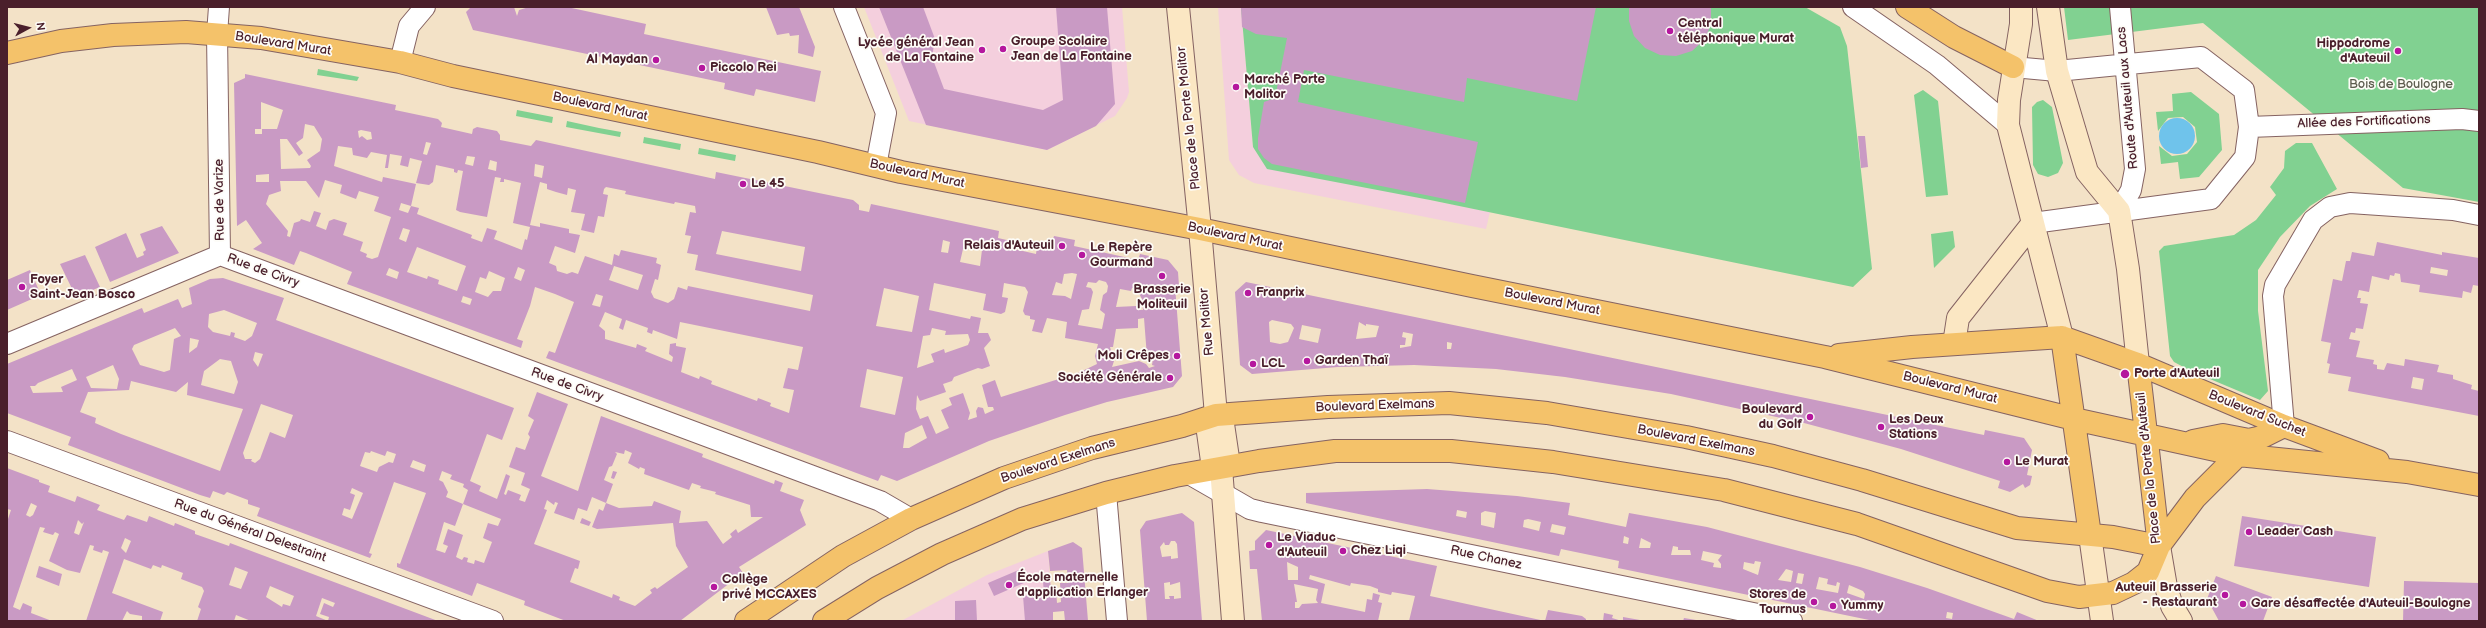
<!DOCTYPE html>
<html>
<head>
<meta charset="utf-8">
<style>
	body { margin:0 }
	#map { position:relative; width:2486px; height:628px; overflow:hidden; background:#f3e2c7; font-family:"Balsamiq Sans",sans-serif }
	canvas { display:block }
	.frame { position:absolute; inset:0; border:8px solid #4a1f2b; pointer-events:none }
	.north { position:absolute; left:8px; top:8px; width:40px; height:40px; -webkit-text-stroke:3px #fdfcf7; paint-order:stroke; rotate:83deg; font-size:11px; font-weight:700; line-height:16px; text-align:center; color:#4a1f2b }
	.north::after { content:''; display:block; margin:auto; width:14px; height:18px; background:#4a1f2b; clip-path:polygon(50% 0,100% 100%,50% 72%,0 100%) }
</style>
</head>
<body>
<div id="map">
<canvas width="2486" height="628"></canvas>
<div class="frame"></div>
<div class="north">N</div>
</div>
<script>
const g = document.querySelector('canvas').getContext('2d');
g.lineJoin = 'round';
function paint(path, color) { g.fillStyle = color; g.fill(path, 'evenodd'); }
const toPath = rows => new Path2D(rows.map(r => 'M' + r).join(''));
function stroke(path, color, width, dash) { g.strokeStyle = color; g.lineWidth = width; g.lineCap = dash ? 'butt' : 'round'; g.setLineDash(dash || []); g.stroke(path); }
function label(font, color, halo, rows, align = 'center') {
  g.font = font + ' "Balsamiq Sans",sans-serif'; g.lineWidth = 3.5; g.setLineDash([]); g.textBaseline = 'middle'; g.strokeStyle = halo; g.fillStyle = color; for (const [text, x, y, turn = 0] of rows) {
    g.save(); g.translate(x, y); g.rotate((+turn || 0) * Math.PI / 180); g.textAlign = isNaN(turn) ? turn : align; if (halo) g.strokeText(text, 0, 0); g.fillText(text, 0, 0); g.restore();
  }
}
const built = toPath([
	[864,7,1122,7,1129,92,1127,98,1115,116,1047,150,909,121],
	[1218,7,1241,7,1253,147,1430,200,1490,212,1486,229,1254,183,1239,175,1229,160],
	[1048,551,1053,621,901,621,987,575]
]);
const green = toPath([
	[1241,7,1805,7,1840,27,1847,46,1872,269,1853,287,1430,200,1267,169,1253,147],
	[2064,7,2479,7,2479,202,2403,188,2203,23,2068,40],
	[318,69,359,77,357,81,317,75],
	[1923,90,1938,101,1948,195,1926,197,1914,95],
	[2191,92,2219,114,2222,150,2199,177,2180,179,2178,162,2161,164,2159,146,2172,156,2187,154,2197,142,2195,127,2183,117,2168,118,2158,131,2156,112,2173,111,2172,94],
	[2043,100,2052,107,2063,163,2058,173,2048,177,2038,174,2033,165,2032,107,2037,102],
	[517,110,553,117,552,123,516,116],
	[567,121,599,128,621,132,620,137,566,127],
	[644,137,681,144,680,150,643,143],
	[2296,143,2312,143,2337,189,2310,206,2280,237,2258,270,2258,311,2268,391,2260,400,2191,371,2174,362,2170,356,2159,251,2164,246,2234,235,2256,220,2276,195,2270,187,2284,168,2285,151],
	[699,148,736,155,735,161,698,154],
	[1953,231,1955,247,1934,268,1931,234]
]);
const water = toPath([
	'2159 136a18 18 0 1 1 36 0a18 18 0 1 1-36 0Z'
]);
const building = toPath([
	[471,7,514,7,517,16,519,10,529,7,567,7,646,24,644,34,821,71,815,102,756,89,754,96,724,89,725,83,473,30,466,12],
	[766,7,799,7,815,47,813,57,798,53,799,35,790,36,789,33,777,35],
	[879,7,923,7,935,39,932,57,944,89,1043,110,1063,100,1056,7,1107,7,1115,104,1096,126,1047,150,926,125],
	[1241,7,1596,7,1577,101,1467,78,1464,102,1304,70,1298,102,1478,142,1465,203,1272,164,1264,158,1258,149,1258,138,1264,102,1275,98,1287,38,1256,34,1242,27],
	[1629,7,1711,7,1711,25,1704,40,1692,51,1676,56,1660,55,1645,48,1634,36,1629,21],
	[245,74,396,105,395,110,438,119,442,123,441,127,472,134,473,129,477,127,497,131,500,135,500,140,531,146,536,140,715,179,716,172,853,200,859,205,859,210,869,212,871,204,999,231,998,238,1011,241,1010,248,1036,254,1037,247,1050,249,1054,236,1075,240,1074,246,1138,260,1140,254,1168,260,1178,272,1179,286,1175,286,1182,376,1173,387,1107,402,1065,415,989,441,897,481,881,475,878,481,546,358,549,351,555,353,574,302,555,294,535,287,530,306,517,339,523,341,521,348,347,284,352,272,306,253,300,251,294,265,253,249,262,243,255,233,246,220,237,226,234,83,245,78],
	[261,102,283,110,277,129,262,129,262,134,255,134,255,129,261,129],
	[305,124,314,126,322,139,320,151,307,160,311,166,310,168,281,169,280,139,287,139,299,156,303,153,296,143,303,138],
	[361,130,371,132,372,139,367,140,362,136,359,138,358,131],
	[426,142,431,143,427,155,423,154],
	[338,146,352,148,353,155,367,158,371,152,387,155,385,168,388,168,390,154,402,156,400,165,408,167,410,158,422,161,416,183,429,185,433,182,436,165,454,169,454,172,457,173,458,170,463,171,456,210,460,212,487,217,495,177,501,178,500,182,504,182,504,179,521,183,513,223,530,227,527,240,525,239,522,250,494,239,497,231,487,228,482,242,471,238,472,235,417,214,419,208,411,206,416,184,383,177,382,182,334,166],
	[467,156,475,157,473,166,465,164],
	[490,160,497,162,496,171,488,169],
	[535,164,544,166,542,178,534,176],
	[269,174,269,182,256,182,256,175],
	[325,180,342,185,340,193,356,199,359,191,379,197,374,211,391,217,378,257,372,259,366,257,367,254,360,251,363,242,343,235,347,223,334,219,329,221,326,230,316,226,321,213,314,211,310,222,301,219,300,221,294,223,290,237,287,236,288,231,266,204,269,195,281,191,280,181,306,181,319,198],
	[540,182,547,184,547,189,556,192,567,195,568,188,576,190,571,212,585,214,581,230,594,233,598,216,604,217,608,195,603,194,604,189,606,187,626,191,625,194,674,204,675,202,695,206,696,213,690,212,685,235,691,236,687,253,698,255,695,270,813,295,810,311,688,286,687,290,678,287,674,299,668,303,654,298,651,292,655,279,658,280,661,265,656,263,657,258,621,250,619,256,614,254,612,265,585,256,578,274,572,272,567,274,557,271,556,266,549,263,555,246,575,253,580,235,569,233,569,229,540,223,540,227,530,225],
	[401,203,411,206,408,213,399,210],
	[403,228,410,230,406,242,399,239],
	[722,231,805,247,801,271,716,254],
	[943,240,950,242,948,253,941,252],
	[417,247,466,266,457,291,438,284,439,280,428,276,427,279,407,272],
	[968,247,982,250,980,266,960,262,963,249,968,250],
	[614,266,643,275,638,290,609,280],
	[518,267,525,270,521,281,514,278],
	[389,268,399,272,397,279,386,275],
	[489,271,505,278,501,291,493,291,488,297,475,292,480,277,486,279],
	[1072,273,1077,274,1071,299,1065,296,1052,295,1056,282,1062,284,1064,274],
	[1099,280,1106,282,1108,286,1107,292,1103,295,1100,310,1105,314,1102,329,1078,325,1082,310,1089,309,1093,292,1091,288,1086,287,1088,282,1096,283],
	[934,283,986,294,983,310,1001,314,1005,312,1008,298,1002,297,1004,283,1025,287,1028,292,1023,311,1025,315,1030,316,1030,319,1035,320,1032,331,1042,333,1047,318,1067,322,1065,338,1098,344,1095,356,1097,364,1078,373,1001,397,995,380,982,385,988,407,993,407,994,410,985,414,983,408,978,407,976,411,977,417,968,420,970,413,963,393,949,398,952,405,941,410,949,428,936,434,928,416,920,419,916,409,917,395,920,401,946,392,943,384,952,381,954,377,978,368,982,369,990,366,984,348,991,340,988,333,978,333,981,318,971,316,970,319,929,310],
	[884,288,919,296,912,332,876,326],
	[1132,288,1136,288,1142,299,1143,310,1137,310,1136,306,1116,307,1120,289,1131,291],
	[596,294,603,296,600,307,592,305],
	[463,296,472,299,470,305,461,302],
	[605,312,622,319,619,328,623,330,626,320,648,328,647,332,652,334,653,330,677,339,680,322,803,347,798,370,788,368,783,388,794,390,789,413,770,406,771,403,758,398,757,401,711,384,712,381,700,376,699,379,681,372,686,348,676,346,676,343,670,344,669,354,673,357,672,362,645,351,647,348,637,344,636,348,605,339,605,331,599,326],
	[1144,318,1147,357,1149,359,1153,359,1152,365,1155,366,1149,368,1146,364,1139,361,1112,367,1114,361,1110,347,1113,347,1116,329,1138,328,1138,319],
	[932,328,946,331,945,335,968,334,970,340,968,345,945,353,944,349,931,354,934,362,917,368,923,336,930,335],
	[867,369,903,377,895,415,860,407],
	[922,425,927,438,909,448,903,448,905,433],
	[1858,136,1865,136,1868,167,1861,168],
	[162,226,179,253,110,282,95,247,126,233,137,258,144,255,143,252,146,250,140,234],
	[2377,242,2442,255,2442,252,2479,258,2479,286,2473,285,2471,293,2463,291,2462,298,2419,292,2420,285,2401,282,2400,274,2395,273,2394,276,2390,275,2389,280,2372,276,2369,292,2359,290,2357,298,2361,298,2360,303,2368,304,2363,329,2356,328,2355,333,2351,332,2349,339,2360,341,2356,357,2374,360,2373,364,2377,365,2377,369,2384,370,2387,363,2404,366,2405,359,2439,365,2437,372,2453,375,2453,379,2472,385,2471,389,2479,391,2479,416,2348,391,2351,377,2328,373,2330,364,2327,363,2331,343,2321,341,2333,279,2342,281,2346,261,2350,261,2352,252,2374,256],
	[2431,267,2448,270,2447,276,2430,273],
	[2413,377,2424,379,2422,390,2411,388],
	[85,255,100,287,76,297,60,264],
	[30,270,41,295,7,310,7,280],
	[223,278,284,298,276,320,514,408,502,440,487,434,470,481,481,486,479,491,497,499,506,474,510,476,504,494,506,495,508,490,521,495,519,500,525,502,530,489,521,485,525,473,509,467,516,447,525,450,530,437,528,434,534,420,528,416,537,392,568,404,541,476,578,491,601,416,703,454,702,457,774,484,775,480,783,483,780,491,804,500,800,510,806,525,739,567,743,573,680,621,566,621,524,605,525,601,477,583,472,596,397,567,397,563,400,564,426,493,394,482,369,553,372,554,370,558,257,516,260,508,248,504,248,500,227,492,224,495,213,491,210,498,200,495,68,445,71,437,7,413,7,364,142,308,144,313,178,299,182,308,192,304,189,288,210,279],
	[224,310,257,323,252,336,245,341,234,337,235,333,231,332,230,336,213,332,208,327,209,314],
	[175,328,181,336,174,339,170,370,164,372,140,365,132,349,134,345],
	[190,338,199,340,197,347,189,353],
	[255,352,263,354,258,367,253,360],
	[220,359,231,361,238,382,234,394,201,385,204,371],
	[113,365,119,379,117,389,91,388,86,377],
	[72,369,77,380,61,387,63,392,33,393,30,386,35,386,38,383],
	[131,381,176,392,188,382,187,395,243,409,220,471,121,434,95,423,96,418,80,412,88,392,129,390],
	[261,404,293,415,285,438,270,432,260,459,255,463,251,461,252,459,245,459,243,453],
	[625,450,632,453,628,463,639,469,640,467,645,469,644,474,689,490,692,483,701,486,700,488,716,492,715,494,750,505,751,517,763,517,738,533,736,529,730,534,732,537,723,544,707,521,679,523,681,511,654,501,652,506,619,508,606,503,603,511,599,509,592,527,597,529,673,523,676,546,688,567,657,589,655,587,650,590,652,593,635,606,619,600,620,597,613,594,612,598,570,582,575,568,578,569,580,561,534,544,547,510,544,509,547,500,554,505,555,502,558,503,554,513,574,520,578,508,587,511,592,497,606,503,613,484,604,480,609,467,612,466,617,454,615,452,624,454],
	[371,451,385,456,387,451,396,454,393,463,389,462,379,467,377,472,360,466,365,452,370,453],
	[413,460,426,465,424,472,410,467],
	[442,471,452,475,450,479,464,484,463,487,468,490,463,504,446,497,448,492,443,482,439,480],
	[352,488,363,493,352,519,342,515,344,508,350,510,355,495,350,493],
	[463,504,501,519,498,526,488,523,483,538,492,542,484,563,475,560,474,564,467,562,468,558,464,557,462,560,456,557,463,535,448,529,443,544,448,546,445,553,436,550,444,522,455,526],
	[1246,282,1984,435,1985,430,2024,438,2032,450,2027,475,2032,476,2030,485,2025,488,2023,484,2010,492,1998,488,2000,481,1969,471,1901,449,1804,423,1671,394,1565,377,1496,369,1414,365,1338,367,1252,374,1240,365,1235,292],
	[1272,320,1291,324,1294,328,1288,342,1280,344,1270,342,1269,322],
	[1359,322,1366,326,1366,324,1379,326,1376,337,1356,339],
	[1302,325,1321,329,1318,343,1299,339],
	[1403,332,1413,334,1411,346,1400,348,1400,345,1405,345,1406,338,1402,337],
	[1447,342,1452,343,1451,349,1447,349],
	[7,468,39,480,39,482,50,486,48,492,75,502,77,496,100,505,97,510,124,520,127,515,147,522,149,516,174,526,175,523,195,531,195,534,229,546,230,543,438,621,251,621,236,615,234,621,197,621,201,609,198,607,204,591,202,587,181,579,183,573,162,565,161,568,153,565,151,569,124,559,112,593,163,612,160,621,142,621,142,616,130,614,127,611,122,621,86,621,109,552,103,550,102,553,93,550,94,546,90,545,80,573,67,570,49,561,59,534,55,532,53,535,43,532,45,528,40,527,13,607,20,610,23,603,32,607,31,613,52,621,7,621,7,522,11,510,7,509],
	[31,503,37,506,33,515,30,517,26,515],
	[78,520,82,524,84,522,79,535,74,533],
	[125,538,131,541,126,553,121,548],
	[235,567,248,572,241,589,229,585],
	[270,586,294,596,290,606,283,604,282,607,266,597],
	[322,598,335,603,333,607,324,603,320,614,329,617,328,621,316,616],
	[613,471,617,472,614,479,611,478],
	[1427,489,1517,496,1570,503,1568,515,1626,527,1629,513,1707,527,1860,567,1927,588,2014,619,2017,612,2039,621,1874,621,1618,568,1619,561,1561,549,1559,556,1306,503,1306,493],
	[1457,510,1467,512,1466,518,1456,516],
	[1485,511,1496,513,1494,528,1481,525,1481,513],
	[1528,519,1541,522,1539,531,1523,527,1524,520],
	[1552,524,1566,527,1564,535,1550,532],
	[1624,536,1629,538,1628,544,1623,543],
	[1641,538,1651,543,1650,548,1639,548],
	[1673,546,1678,547,1678,550,1690,550,1691,555,1671,555],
	[1703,551,1722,555,1718,560,1721,564,1721,568,1713,567,1714,563,1701,560],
	[1755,561,1761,562,1758,575,1743,569,1744,562,1754,564],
	[1786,569,1793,571,1791,582,1778,580],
	[1798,573,1804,574,1802,584,1796,583],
	[1819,577,1828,579,1827,584,1836,586,1837,582,1840,583,1838,593,1816,589],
	[1849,585,1863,591,1865,594,1864,599,1847,593],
	[1947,612,1953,613,1952,619,1946,618],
	[1182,513,1194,522,1202,621,1147,621,1140,530,1146,521],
	[1171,541,1175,541,1177,544,1178,558,1171,559,1171,556,1162,557,1160,547,1164,542,1165,545,1169,545],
	[1170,582,1170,585,1180,582,1181,598,1174,599,1174,596,1169,596,1170,599,1165,599,1164,583],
	[2242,516,2376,537,2369,587,2234,566],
	[582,518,591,522,589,526,580,523],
	[1266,530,1437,566,1430,596,1545,621,1409,621,1415,596,1392,592,1391,595,1378,592,1378,589,1370,586,1351,583,1350,586,1310,575,1309,579,1325,584,1321,603,1365,612,1367,599,1372,600,1373,593,1380,595,1378,602,1382,603,1378,621,1262,621,1257,569,1250,569,1249,551,1255,550,1255,541],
	[1287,562,1298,567,1298,580,1288,580],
	[1294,584,1318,589,1316,600,1318,603,1302,604,1299,608,1295,608,1295,602,1297,602],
	[1073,542,1082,548,1088,621,1065,621,1064,611,1053,612,1053,621,1025,621,1023,596,1044,594,1043,581,1050,580,1051,590,1056,590,1057,603,1061,602,1060,583,1068,583,1067,570,1050,571,1048,551],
	[39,566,62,574,59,586,36,577],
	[1021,569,1026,582,994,596,988,583],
	[2216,576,2272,597,2263,621,2219,621,2207,599],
	[2404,581,2479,583,2479,621,2403,621],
	[976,600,977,621,955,621,955,601],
	[1548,610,1582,616,1586,619,1586,621,1545,621],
	[1604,613,1613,615,1612,618,1622,621,1603,621],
	[1623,617,1640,620,1640,621,1623,621],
	[1684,618,1696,620,1696,621,1683,621]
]);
const street = toPath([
	[844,7,886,113,876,166],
	[1853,7,1937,65,2008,125],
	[400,62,409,26,425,7],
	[2013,67,2057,71,2201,57,2244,90,2249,127,2245,157,2211,199,2033,223],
	[2249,127,2462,119,2479,121],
	[2119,211,2131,190,2135,169,2120,7],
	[220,255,880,501,911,519],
	[7,344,220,255,217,34,219,7],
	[2284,426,2273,296,2275,285,2313,220,2330,207,2350,203,2453,210,2479,215],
	[7,441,493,621],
	[1189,474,1250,509,1262,512,1792,621],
	[1106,493,1117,621]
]);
const secondary = toPath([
	[1178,7,1200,229,1216,415,1223,424,1228,458,1221,468,1233,621],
	[2021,7,2021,24,2009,100,2008,125,2062,337],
	[2048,7,2057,71,2087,172,2119,211,2128,269,2138,364],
	[1954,344,1958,318,2033,223],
	[1216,415,1207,425,1212,461,1221,468],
	[2090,535,2102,621],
	[2159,546,2166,587,2172,606,2181,621]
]);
const primary = toPath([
	[7,53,61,41,113,35,186,32,261,38,400,62,453,76,818,152,901,172,1200,229,1472,286,1825,357,2074,419,2238,455,2407,472,2479,485],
	[2062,337,2090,535],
	[1839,355,1912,347,2062,337,2138,364,2284,426,2378,461],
	[2193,441,2223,435,2249,440,2262,437,2284,426],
	[2159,546,2195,498,2238,455],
	[746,621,843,556,911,519,1004,478,1092,448,1182,426,1216,415,1328,407,1449,403,1547,413,1686,437,1773,456,1862,480,2017,528,2113,537,2159,546],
	[824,621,877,588,942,554,1022,519,1106,493,1175,476,1259,461,1335,451,1451,451,1553,462,1724,490,1857,524,2047,591,2079,597,2113,593,2134,583,2148,572,2159,546,2138,364]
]);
const highway = toPath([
	[1907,7,1954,37,2013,67]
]);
const markers = [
	[1670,31,4,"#b5179e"],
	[1003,49,4,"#b5179e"],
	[982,50,4,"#b5179e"],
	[2398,51,4,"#b5179e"],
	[656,60,4,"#b5179e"],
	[702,68,4,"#b5179e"],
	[1236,87,4,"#b5179e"],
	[743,184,4,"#b5179e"],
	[1062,246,4,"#b5179e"],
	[1082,255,4,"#b5179e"],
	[1162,276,4,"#b5179e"],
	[22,287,4,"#b5179e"],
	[1248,293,4,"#b5179e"],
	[1177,356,4,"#b5179e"],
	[1307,361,4,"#b5179e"],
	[1253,364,4,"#b5179e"],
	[2125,374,5,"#b5179e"],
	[1170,378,4,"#b5179e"],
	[1810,417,4,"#b5179e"],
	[1881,427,4,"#b5179e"],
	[2007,462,4,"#b5179e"],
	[2249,532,4,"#b5179e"],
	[1269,545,4,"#b5179e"],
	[1343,551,4,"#b5179e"],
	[1009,585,4,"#b5179e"],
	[714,587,4,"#b5179e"],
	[2225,595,4,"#b5179e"],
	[1814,602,4,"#b5179e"],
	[2243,604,4,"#b5179e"],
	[1833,606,4,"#b5179e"]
];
const poiNames = [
	["Central",1678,24],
	["téléphonique Murat",1678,39],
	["Groupe Scolaire",1011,42],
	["Jean de La Fontaine",1011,57],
	["Lycée général Jean",974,43,"right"],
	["de La Fontaine",974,58,"right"],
	["Hippodrome",2390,44,"right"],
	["d'Auteuil",2390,59,"right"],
	["Al Maydan",648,60,"right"],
	["Piccolo Rei",710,68],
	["Marché Porte",1244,80],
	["Molitor",1244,95],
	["Le 45",751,184],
	["Relais d'Auteuil",1054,246,"right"],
	["Le Repère",1090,248],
	["Gourmand",1090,263],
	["Foyer",30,280],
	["Saint-Jean Bosco",30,295],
	["Brasserie",1162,290,"center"],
	["Moliteuil",1162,305,"center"],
	["Franprix",1256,293],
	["Moli Crêpes",1169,356,"right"],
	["Garden Thaï",1315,361],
	["LCL",1261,364],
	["Porte d'Auteuil",2134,374],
	["Société Générale",1162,378,"right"],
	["Boulevard",1802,410,"right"],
	["du Golf",1802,425,"right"],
	["Les Deux",1889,420],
	["Stations",1889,435],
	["Le Murat",2015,462],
	["Leader Cash",2257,532],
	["Le Viaduc",1277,538],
	["d'Auteuil",1277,553],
	["Chez Liqi",1351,551],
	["École maternelle",1017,578],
	["d'application Erlanger",1017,593],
	["Collège",722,580],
	["privé MCCAXES",722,595],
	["Auteuil Brasserie",2217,588,"right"],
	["- Restaurant",2217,603,"right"],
	["Stores de",1806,595,"right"],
	["Tournus",1806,610,"right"],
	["Gare désaffectée d'Auteuil-Boulogne",2251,604],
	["Yummy",1841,606]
];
const streetNames = [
	["Boulevard Murat",283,44,9],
	["Route d'Auteuil aux Lacs",2128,98,-95],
	["Boulevard Murat",600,107,12],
	["Place de la Porte Molitor",1189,118,-96],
	["Allée des Fortifications",2364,122,-2],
	["Boulevard Murat",917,174,12],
	["Rue de Varize",220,200,-91],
	["Boulevard Murat",1235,237,12],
	["Rue de Civry",263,271,20],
	["Boulevard Murat",1552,302,11],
	["Rue Molitor",1207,322,-95],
	["Rue de Civry",567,385,20],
	["Boulevard Murat",1950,388,14],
	["Boulevard Exelmans",1375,406,-2],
	["Boulevard Suchet",2257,414,22],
	["Boulevard Exelmans",1696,441,11],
	["Boulevard Exelmans",1058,461,-18],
	["Place de la Porte d'Auteuil",2149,468,-96],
	["Rue du Général Delestraint",250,531,20],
	["Rue Chanez",1486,558,12]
];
const parkNames = [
	["Bois de Boulogne",2401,85]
];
paint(built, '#f4cfdd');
paint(green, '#81d191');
paint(water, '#6fc3eb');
paint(building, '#c99ac4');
stroke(street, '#856362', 22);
stroke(secondary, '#856362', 24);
stroke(primary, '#856362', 24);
stroke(highway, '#856362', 24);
stroke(street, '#fff', 20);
stroke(secondary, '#fbe7c3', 22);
stroke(primary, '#f4c26a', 22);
stroke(highway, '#f4c26a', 22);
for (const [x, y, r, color] of markers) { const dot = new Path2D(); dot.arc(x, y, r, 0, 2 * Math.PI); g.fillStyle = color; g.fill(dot); stroke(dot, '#fdfcf7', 1.5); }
label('bold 13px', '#4a1f2b', '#fdfcf7', poiNames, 'left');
label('13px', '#4a1f2b', '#fdfcf7', streetNames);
label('13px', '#5d5d4f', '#fdfcf7', parkNames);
</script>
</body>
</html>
